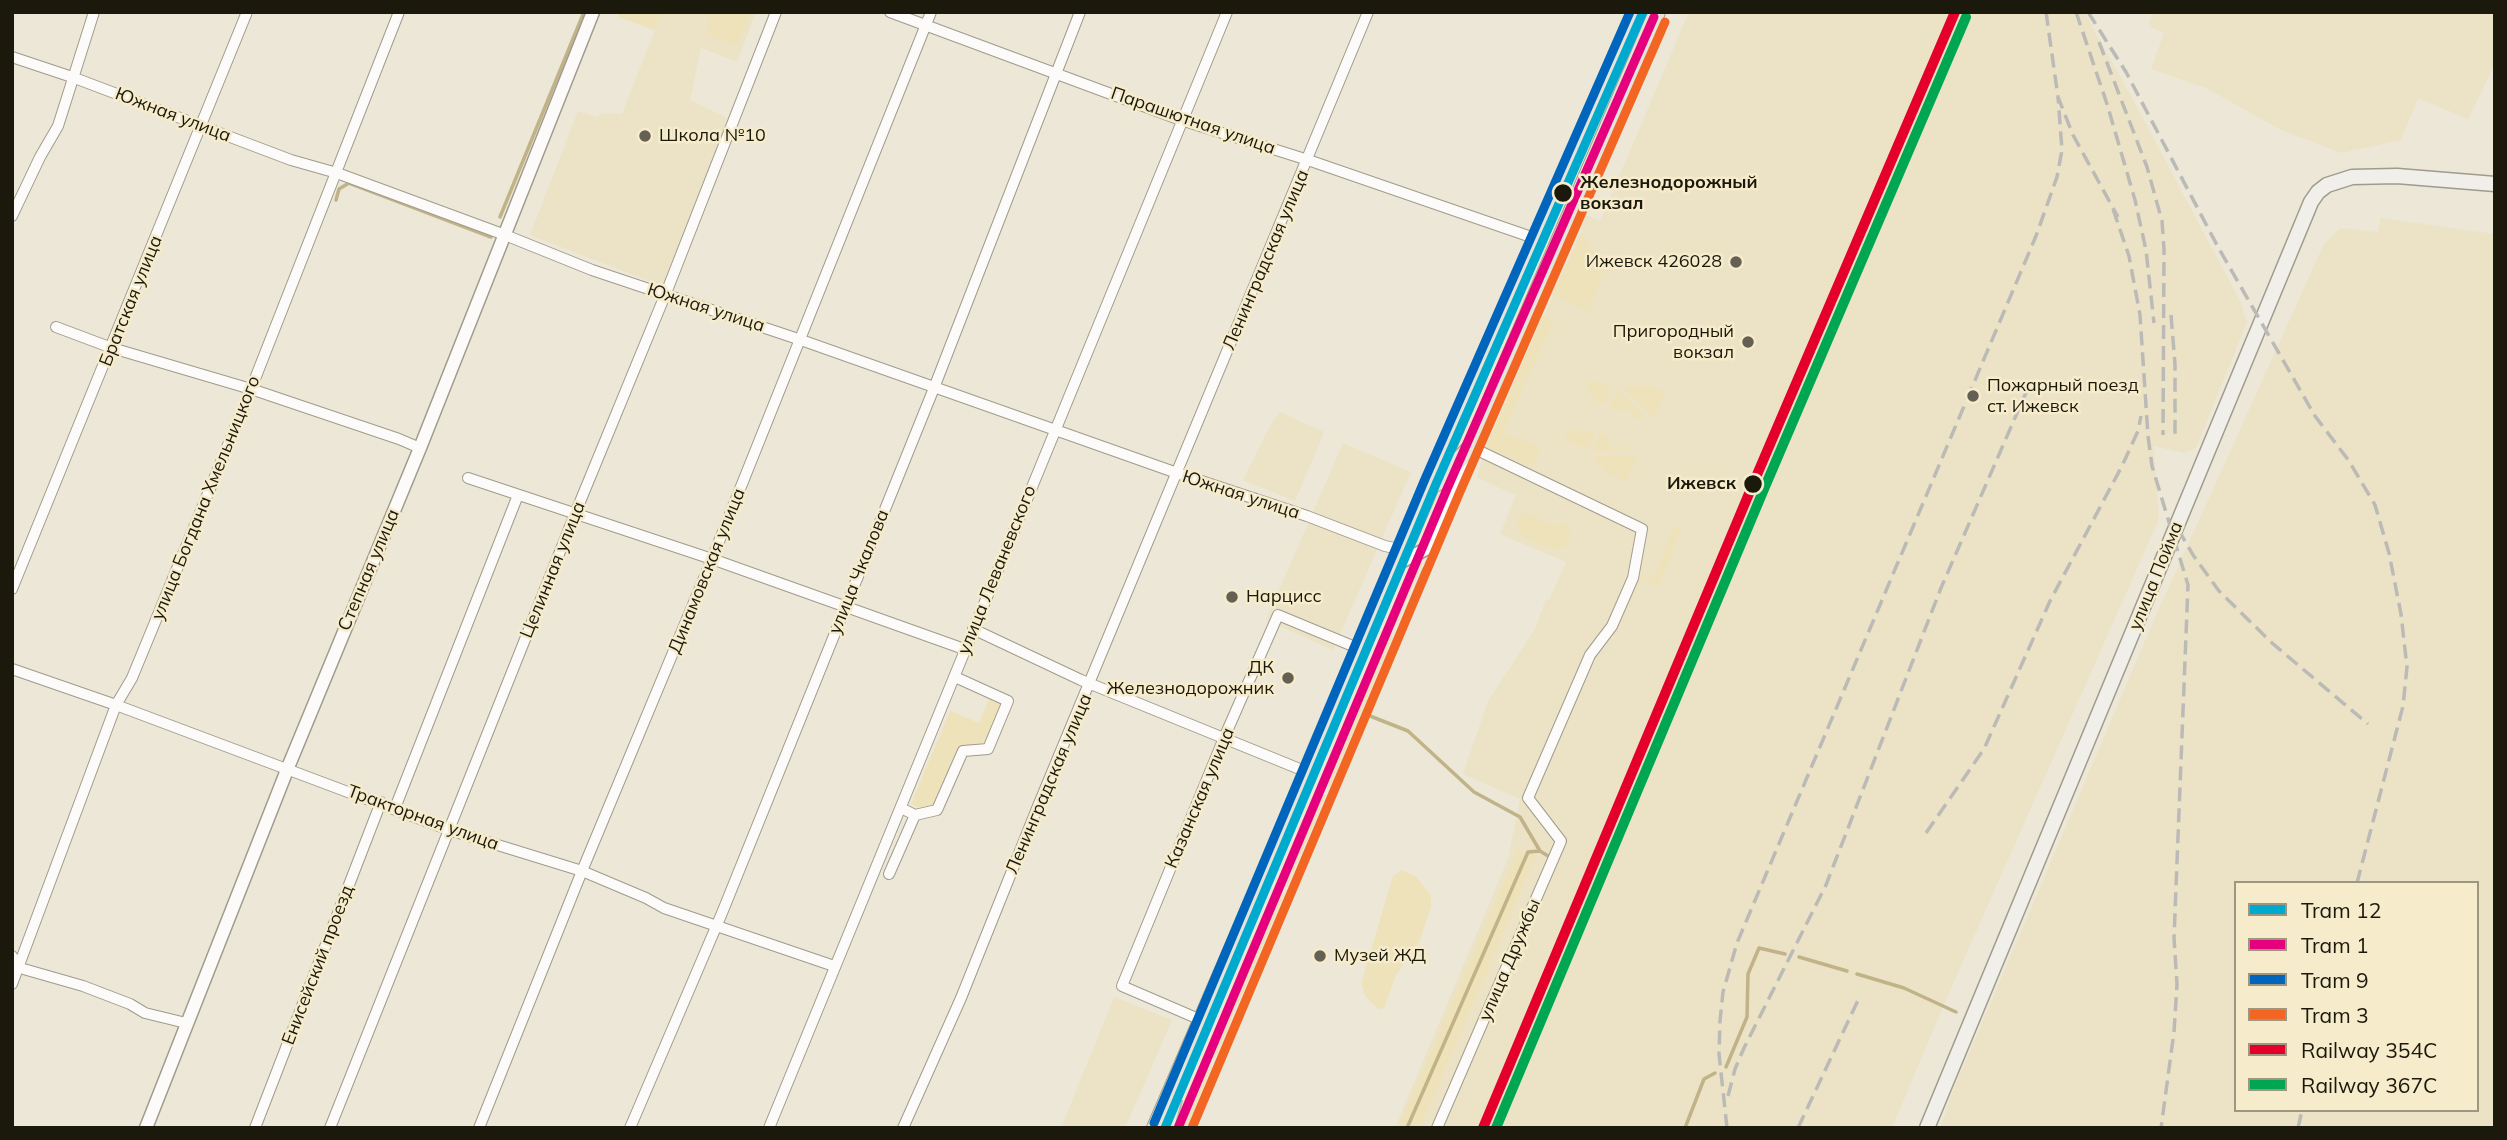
<!DOCTYPE html>
<html>
<head>
<meta charset="utf-8">
<style>
	body { margin:0 }
	#map { position:relative; width:2507px; height:1140px; overflow:hidden; background:#ece7d6; font-family:Mulish,sans-serif }
	canvas { display:block }
	.frame { position:absolute; inset:0; border:14px solid #1b180c; pointer-events:none }
	.legend { position:absolute; left:2234px; top:881px; width:245px; height:231px; box-sizing:border-box; background:#f6eccc; border:2px solid #9e977f; margin:0; padding:9px 12px; list-style:none; font-size:21px; color:#1b180c }
	.legend li { display:flex; align-items:center; gap:14px; height:35px }
	.legend b { width:35px; border:2px solid #9e977f }
</style>
</head>
<body>
<div id="map">
<canvas width="2507" height="1140"></canvas>
<div class="frame"></div>
<ul class="legend">
<li><b style="height:9px;background:#00a9ce"></b>Tram 12</li>
<li><b style="height:9px;background:#e5007d"></b>Tram 1</li>
<li><b style="height:9px;background:#0065bd"></b>Tram 9</li>
<li><b style="height:9px;background:#f26522"></b>Tram 3</li>
<li><b style="height:9px;background:#e4002b"></b>Railway 354С</li>
<li><b style="height:9px;background:#00a651"></b>Railway 367С</li>
</ul>
</div>
<script>
const g = document.querySelector('canvas').getContext('2d');
g.lineJoin = 'round';
function paint(path, color) { g.fillStyle = color; g.fill(path, 'evenodd'); }
const toPath = rows => new Path2D(rows.map(r => 'M' + r).join(''));
function stroke(path, color, width, dash) { g.strokeStyle = color; g.lineWidth = width; g.lineCap = dash ? 'butt' : 'round'; g.setLineDash(dash || []); g.stroke(path); }
function label(font, color, halo, rows, align = 'center') {
  g.font = font + ' Mulish,sans-serif'; g.lineWidth = 5; g.setLineDash([]); g.textBaseline = 'middle'; g.strokeStyle = halo; g.fillStyle = color; for (const [text, x, y, turn = 0] of rows) {
    g.save(); g.translate(x, y); g.rotate((+turn || 0) * Math.PI / 180); g.textAlign = isNaN(turn) ? turn : align; if (halo) g.strokeText(text, 0, 0); g.fillText(text, 0, 0); g.restore();
  }
}
const built = toPath([
	[662,12,756,12,737,62,701,48,690,100,727,118,716,153,663,284,657,284,530,235,578,111,597,117,602,113,622,114],
	[1689,12,2084,12,2130,94,2240,301,2247,322,2196,448,2184,453,2154,446,2159,519,1948,995,1892,1128,1395,1128,1508,859,1520,799,1463,774,1488,701,1535,629,1546,599,1549,600,1566,562,1500,534,1516,495,1477,478,1486,447,1581,232,1584,214,1600,221],
	[2153,12,2495,12,2495,64,2468,119,2418,98,2401,140,2341,153,2281,130,2206,88,2151,69,2164,33,2148,26],
	[2381,218,2495,234,2495,1128,1940,1128,1955,1086,2157,613,2324,244,2340,228,2378,232],
	[2236,883,2477,883,2477,1110,2236,1110],
	[1280,412,1324,432,1295,501,1243,480,1272,422],
	[1343,443,1411,472,1333,650,1266,620],
	[1114,997,1172,1020,1125,1128,1061,1128]
]);
const green = toPath([
	[620,12,662,12,655,30,618,17],
	[712,12,751,12,739,42,731,45,708,34,706,28],
	[1581,232,1604,271,1588,312,1552,295],
	[1543,315,1554,321,1503,432,1541,448,1532,467,1486,447],
	[1590,379,1611,388,1605,405,1593,401,1593,396,1586,391],
	[1652,386,1666,392,1654,418,1623,387],
	[1617,389,1647,420,1636,420,1629,410,1624,409,1620,411,1609,408],
	[1569,430,1596,431,1588,449,1564,440],
	[1600,433,1607,436,1611,446,1617,448,1626,444,1632,450,1593,451],
	[1638,455,1627,481,1610,475,1592,456],
	[1524,512,1550,525,1566,524,1571,534,1569,545,1560,549,1555,548,1537,544,1523,536,1517,522],
	[1673,527,1681,530,1659,587,1641,580,1642,576,1653,580],
	[1415,561,1422,564,1395,627,1388,624],
	[1382,632,1393,636,1330,787,1320,783],
	[991,695,1003,702,984,747,954,755,935,807,922,809,911,804,950,711,979,723],
	[1316,791,1326,795,1287,887,1278,883],
	[1518,849,1536,857,1420,1128,1398,1128],
	[1402,870,1416,877,1431,895,1431,906,1420,940,1396,975,1384,1008,1379,1009,1366,997,1362,987,1362,981,1393,876],
	[1274,889,1285,893,1215,1058,1205,1054],
	[1201,1062,1212,1067,1187,1128,1177,1128,1184,1100]
]);
const stream = toPath([
	[336,200,339,189,349,183,491,237],
	[500,217,584,12],
	[1401,625,1424,569],
	[1365,714,1408,731,1474,792,1520,817,1540,851],
	[1335,786,1395,641],
	[1799,957,1847,971],
	[1857,974,1904,988,1956,1012],
	[1726,1067,1747,1017,1748,974,1759,948,1785,954],
	[1189,1128,1328,802],
	[1407,1128,1528,852,1540,851,1548,856],
	[1685,1128,1704,1079,1715,1073]
]);
const minor = toPath([
	[890,12,1181,120,1308,160,1537,239],
	[12,57,72,77,291,160,337,173,505,235,592,270,801,340,1177,473,1307,516,1385,546,1403,550],
	[12,216,40,157,58,126,94,12],
	[56,327,112,348,251,389,399,439,420,448],
	[468,478,712,559,964,649],
	[12,589,247,12],
	[973,629,1081,680,1307,772],
	[12,669,116,705,449,830,582,871,646,898,664,908,834,966],
	[395,808,518,495],
	[901,808,915,815,937,810,963,751,988,749,1008,701,955,677],
	[889,874,915,815],
	[12,956,20,968,83,986,130,1004,145,1013,186,1023],
	[12,984,116,705,132,678,251,389,399,12],
	[1201,1020,1122,986,1224,738,1278,615,1360,649],
	[255,1128,381,802],
	[330,1128,575,514,668,288,776,12],
	[479,1128,582,871,712,559,931,12],
	[630,1128,722,913,934,388,1080,12],
	[769,1128,1227,12],
	[903,1128,961,998,1038,806,1368,12],
	[1437,1128,1561,841,1528,798,1590,655,1612,626,1633,578,1642,529,1471,447]
]);
const tertiary = toPath([
	[1397,564,1426,549,1467,454],
	[146,1128,289,765,420,448,593,12]
]);
const secondary = toPath([
	[1927,1128,2311,202,2318,192,2327,185,2352,177,2397,176,2495,184]
]);
const primary = toPath([
	[1437,483,1471,447,1657,12],
	[1155,1128,1635,12]
]);
const tram = toPath([
	[1175,1128,1182,1101]
]);
const rail = toPath([
	[2046,12,2058,97,2073,135,2118,217],
	[2076,12,2107,104,2135,200,2146,250,2154,323],
	[2088,12,2126,72,2218,247,2315,416,2349,461,2375,505,2389,553,2401,614,2407,667,2403,706,2357,883],
	[2099,42,2147,167,2162,221,2164,249,2163,435],
	[2113,209,2129,256,2140,315,2148,436,2152,466,2188,585,2174,938,2177,984,2174,1032,2161,1128],
	[2171,315,2175,364,2175,434],
	[2178,529,2193,555,2219,591,2272,643,2368,724],
	[1926,833,1984,749,2050,601,2122,466,2138,431,2141,416],
	[1728,1096,1735,1069,1744,1048,1826,885,1941,588,2031,381],
	[1727,1128,1719,1054,1720,1021,1723,992,1737,943,2036,236,2057,177,2062,150,2058,97],
	[1798,1128,1860,996],
	[2298,1128,2302,1110]
]);
const rail1 = toPath([
	[1483,1128,1753,484,1955,12]
]);
const rail2 = toPath([
	[1496,1128,1764,489,1966,17]
]);
const tram1 = toPath([
	[1165,1128,1436,484,1643,12]
]);
const tram2 = toPath([
	[1178,1128,1447,489,1654,17]
]);
const tram3 = toPath([
	[1154,1123,1425,479,1630,12]
]);
const tram4 = toPath([
	[1192,1128,1459,494,1665,22]
]);
const markers = [
	[645,136,7,"#646053"],
	[1563,193,10,"#1b180c"],
	[1736,262,7,"#646053"],
	[1748,342,7,"#646053"],
	[1973,396,7,"#646053"],
	[1753,484,10,"#1b180c"],
	[1232,597,7,"#646053"],
	[1288,678,7,"#646053"],
	[1320,956,7,"#646053"]
];
const streetNames = [
	["Южная улица",173,115,21],
	["Парашютная улица",1193,121,19],
	["Ленинградская улица",1266,260,-67],
	["Братская улица",131,301,-68],
	["Южная улица",706,308,18],
	["Южная улица",1241,495,18],
	["улица Богдана Хмельницкого",206,498,-68],
	["Степная улица",369,570,-67],
	["Целинная улица",553,570,-68],
	["улица Леваневского",997,570,-68],
	["Динамовская улица",707,571,-68],
	["улица Чкалова",859,572,-68],
	["улица Пойма",2156,576,-68],
	["Ленинградская улица",1049,784,-67],
	["Казанская улица",1200,798,-67],
	["Тракторная улица",423,818,20],
	["улица Дружбы",1510,960,-67],
	["Енисейский проезд",318,965,-69]
];
const poiNames = [
	["Школа №10",659,136],
	["Ижевск 426028",1722,262,"right"],
	["Пригородный",1734,332,"right"],
	["вокзал",1734,353,"right"],
	["Пожарный поезд",1987,386],
	["ст. Ижевск",1987,407],
	["Нарцисс",1246,597],
	["ДК",1274,668,"right"],
	["Железнодорожник",1274,689,"right"],
	["Музей ЖД",1334,956]
];
const stopNames = [
	["Железнодорожный",1580,183],
	["вокзал",1580,204],
	["Ижевск",1736,484,"right"]
];
paint(built, '#ece3c6');
paint(green, '#eee2ba');
stroke(stream, '#c1b388', 3.5);
stroke(minor, '#9f9b8d', 12);
stroke(tertiary, '#9f9b8d', 15);
stroke(secondary, '#9f9b8d', 17);
stroke(primary, '#a29c86', 18);
stroke(minor, '#fcfbf9', 10);
stroke(tertiary, '#fcfbf9', 12);
stroke(secondary, '#f1efe9', 14);
stroke(primary, '#e6e3d9', 16);
stroke(tram, '#bbbab6', 2);
stroke(rail, '#bbbab6', 3.5, [14, 7]);
stroke(rail1, '#e4002b', 10);
stroke(rail2, '#00a651', 10);
stroke(tram1, '#00a9ce', 9);
stroke(tram2, '#e5007d', 9);
stroke(tram3, '#0065bd', 9);
stroke(tram4, '#f26522', 9);
for (const [x, y, r, color] of markers) { const dot = new Path2D(); dot.arc(x, y, r, 0, 2 * Math.PI); g.fillStyle = color; g.fill(dot); stroke(dot, '#f6eccc', 2.5); }
label('18px', '#1b180c', '#f6eccc', streetNames);
label('18px', '#1b180c', '#f6eccc', poiNames, 'left');
label('bold 18px', '#1b180c', '#f6eccc', stopNames, 'left');
</script>
</body>
</html>
